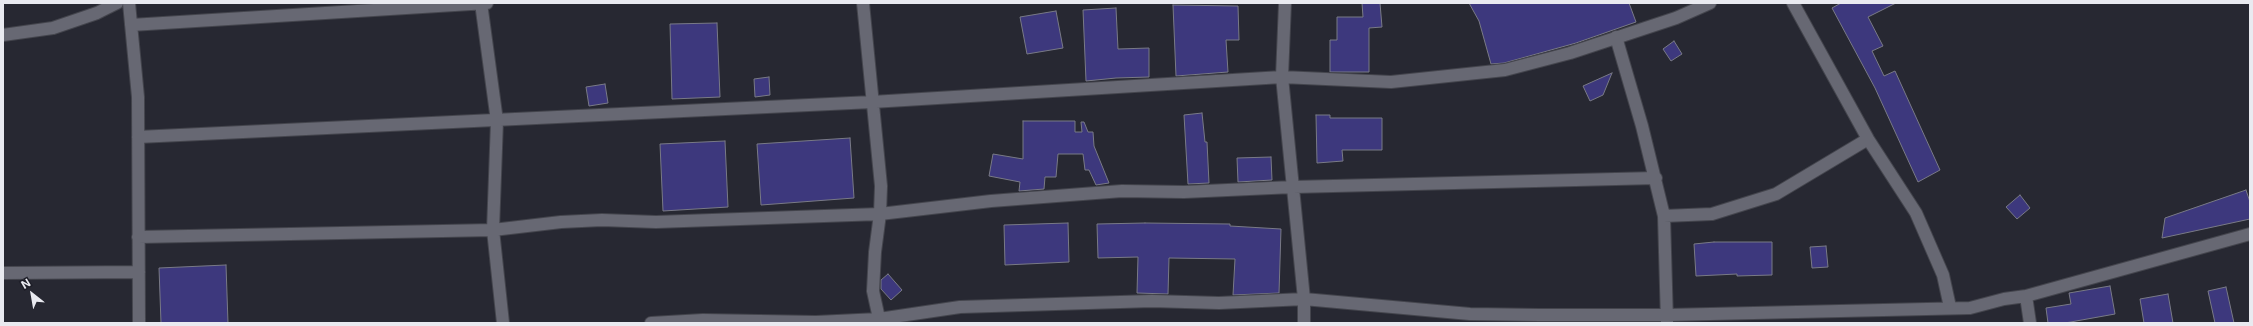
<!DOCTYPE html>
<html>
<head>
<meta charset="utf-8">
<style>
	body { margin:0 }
	#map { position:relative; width:2253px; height:326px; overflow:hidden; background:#272832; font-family:Inter,sans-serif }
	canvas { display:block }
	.frame { position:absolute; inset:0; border:4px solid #e9eaf0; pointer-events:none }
	.north { position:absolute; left:12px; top:274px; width:40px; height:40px; -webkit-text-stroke:3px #1e1e28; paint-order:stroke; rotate:329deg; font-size:11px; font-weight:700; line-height:16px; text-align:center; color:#e9eaf0 }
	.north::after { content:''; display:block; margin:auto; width:14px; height:18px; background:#e9eaf0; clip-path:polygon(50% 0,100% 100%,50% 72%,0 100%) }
</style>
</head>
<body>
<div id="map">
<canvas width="2253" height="326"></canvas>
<div class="frame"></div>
<div class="north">N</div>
</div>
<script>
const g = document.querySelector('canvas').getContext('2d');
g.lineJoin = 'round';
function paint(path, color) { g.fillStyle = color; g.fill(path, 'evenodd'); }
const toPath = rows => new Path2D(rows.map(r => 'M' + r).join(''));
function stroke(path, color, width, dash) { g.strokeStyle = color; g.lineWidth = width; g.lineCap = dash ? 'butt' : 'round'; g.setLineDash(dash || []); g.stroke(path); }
const building = toPath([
	[1362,3,1380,3,1382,27,1369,28,1369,72,1330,72,1330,40,1337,40,1337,17,1363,17,1362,3],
	[1469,3,1629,3,1636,22,1576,43,1504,63,1491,64,1479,21,1469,3],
	[1841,3,1896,3,1868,17,1883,46,1872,51,1884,76,1895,71,1940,170,1918,182,1875,88,1832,8,1841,3],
	[1173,5,1238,6,1239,40,1226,40,1228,72,1176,76,1173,5],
	[1116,8,1118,49,1149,48,1149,77,1116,78,1086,81,1083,10,1116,8],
	[1056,11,1063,48,1027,54,1020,17,1056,11],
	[717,23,720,97,672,99,670,24,717,23],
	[1674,41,1682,54,1671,61,1663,49,1674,41],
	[1612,73,1603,95,1590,101,1583,86,1612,73],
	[769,77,770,95,755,97,754,79,769,77],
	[605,84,608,103,589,106,586,87,605,84],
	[1202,113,1205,142,1207,142,1209,183,1188,184,1184,115,1202,113],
	[1316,115,1330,115,1330,118,1382,118,1382,150,1342,150,1343,161,1317,163,1316,115],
	[1023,121,1075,121,1075,132,1082,132,1081,122,1084,122,1088,132,1093,132,1094,146,1109,183,1096,185,1089,170,1085,170,1083,154,1058,154,1056,177,1045,177,1044,189,1019,191,1020,182,989,176,993,154,1023,159,1023,121],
	[850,138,854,198,761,205,757,144,850,138],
	[725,141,728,207,663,211,660,144,725,141],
	[1271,157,1272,180,1238,182,1237,158,1271,157],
	[2246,190,2250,202,2250,219,2162,238,2165,218,2246,190],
	[2020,195,2030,208,2017,219,2006,207,2020,195],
	[1068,223,1069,262,1005,265,1004,225,1068,223],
	[1145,223,1230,224,1230,226,1281,229,1279,293,1233,295,1235,259,1169,258,1168,294,1137,293,1138,257,1098,258,1097,224,1145,223],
	[1714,242,1772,242,1772,275,1737,276,1737,274,1696,276,1694,244,1714,242],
	[1826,246,1828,267,1812,268,1810,247,1826,246],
	[226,265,228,323,161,323,159,268,226,265],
	[888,274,902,290,891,300,881,289,881,280,888,274],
	[2110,286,2115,314,2065,323,2048,323,2046,308,2071,304,2069,293,2110,286],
	[2226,287,2234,323,2215,323,2208,291,2226,287],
	[2168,294,2173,323,2144,323,2140,299,2168,294]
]);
const street = toPath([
	[129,3,138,97,139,323],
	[481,3,497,121,493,230,503,323],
	[863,3,881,186,880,214,875,252,873,291,880,323],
	[1285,3,1282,77,1304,299,1304,323],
	[1793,3,1868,139,1916,213,1943,275,1950,307],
	[131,25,487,3],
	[3,35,53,28,97,13,117,3],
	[1616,37,1642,126,1664,216,1667,322],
	[138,137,872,102,1282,77,1391,82,1505,70,1570,53,1676,18,1710,3],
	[1664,216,1712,214,1776,194,1868,139],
	[138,237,493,230,561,222,602,220,656,222,880,214,991,201,1122,191,1184,192,1293,187,1656,178],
	[3,273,139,272],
	[2026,296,2030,323],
	[651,323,703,320,816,322,879,319,960,307,1152,301,1219,303,1304,299,1470,314,1540,315,1667,315,1970,308,2004,299,2026,296,2250,234]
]);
paint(building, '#3d387d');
stroke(building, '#797a86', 1);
stroke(street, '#44454d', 14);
stroke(street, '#676873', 12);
</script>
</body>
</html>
